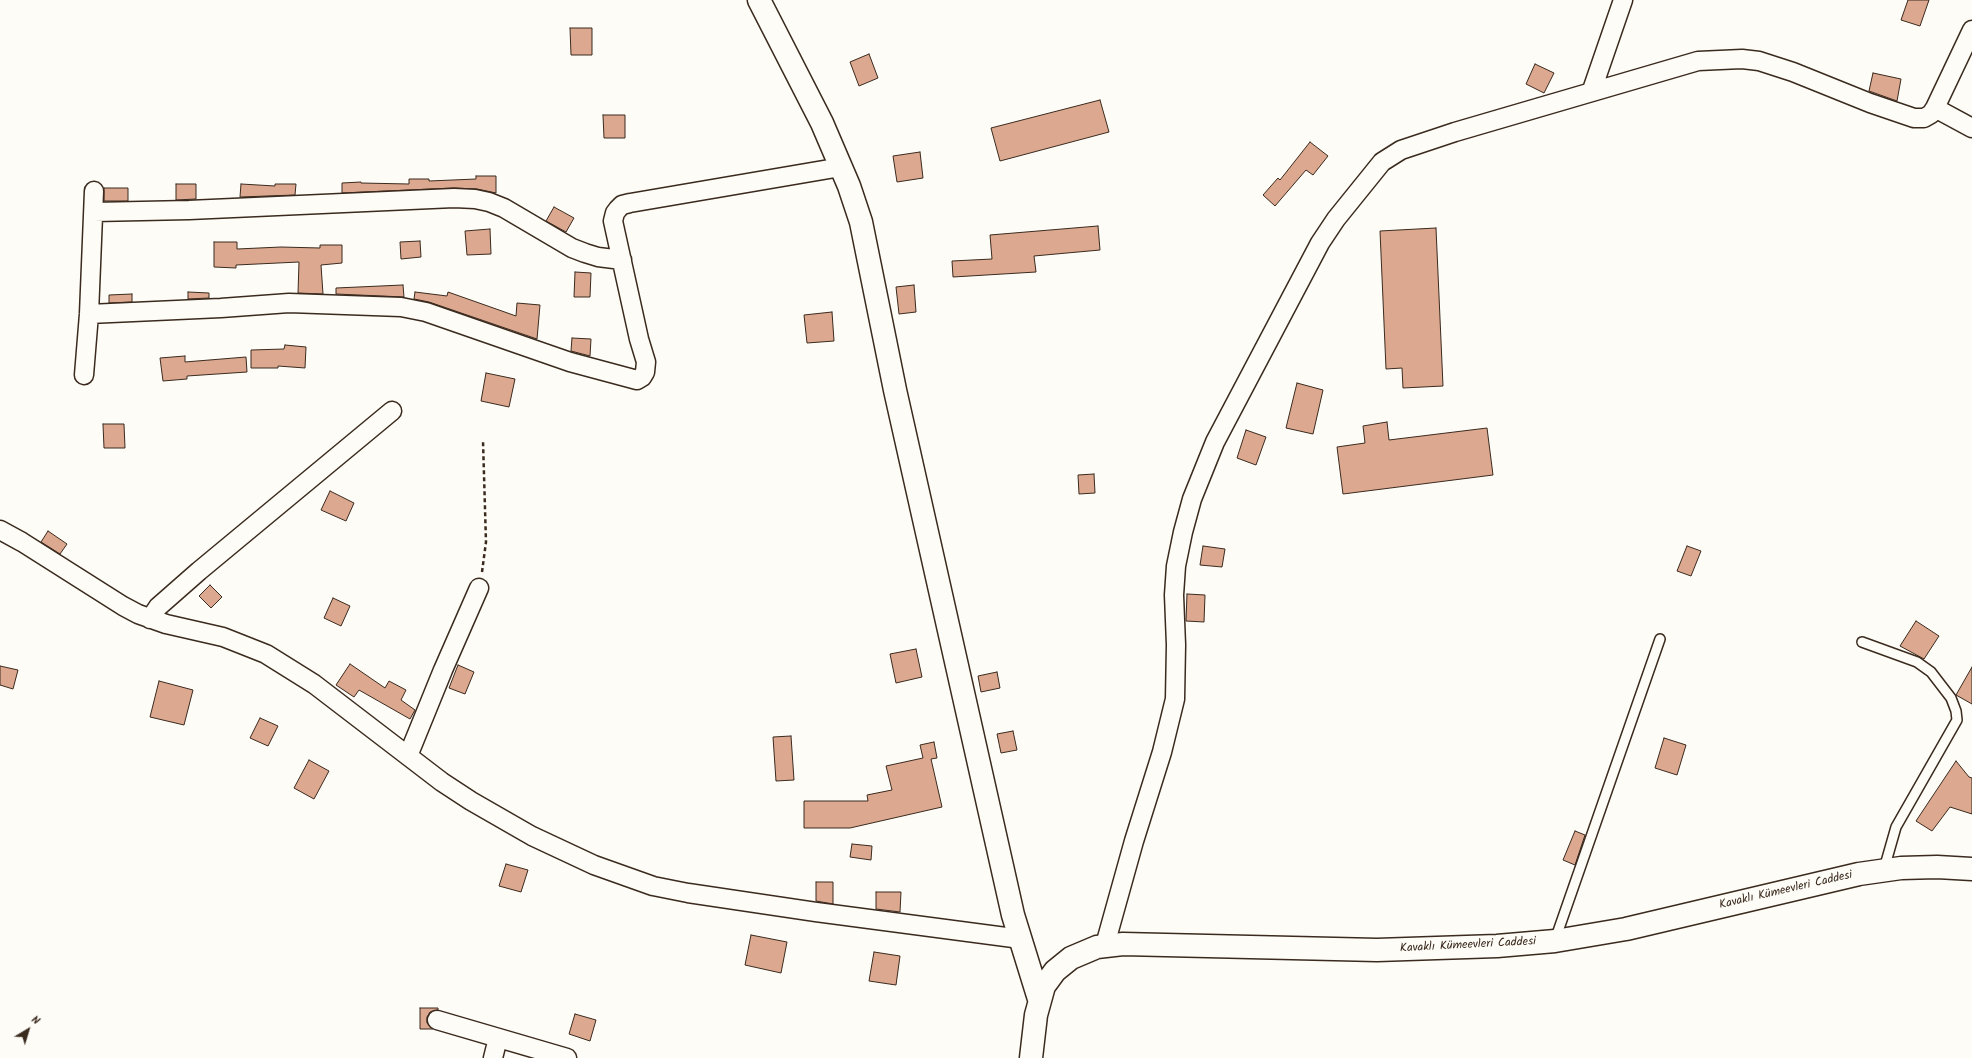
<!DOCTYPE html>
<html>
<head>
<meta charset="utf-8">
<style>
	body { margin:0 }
	#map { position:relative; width:1972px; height:1058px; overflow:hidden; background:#fdfcf7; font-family:Kalam,sans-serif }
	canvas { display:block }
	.north { position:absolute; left:8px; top:1010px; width:40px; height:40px; -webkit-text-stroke:3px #fdfcf7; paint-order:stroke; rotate:38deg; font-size:11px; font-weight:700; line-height:16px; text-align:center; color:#3b2a1e }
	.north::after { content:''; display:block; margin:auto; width:14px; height:18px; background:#3b2a1e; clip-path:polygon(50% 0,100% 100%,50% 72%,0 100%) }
</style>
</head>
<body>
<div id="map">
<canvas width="1972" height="1058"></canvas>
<div class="north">N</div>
</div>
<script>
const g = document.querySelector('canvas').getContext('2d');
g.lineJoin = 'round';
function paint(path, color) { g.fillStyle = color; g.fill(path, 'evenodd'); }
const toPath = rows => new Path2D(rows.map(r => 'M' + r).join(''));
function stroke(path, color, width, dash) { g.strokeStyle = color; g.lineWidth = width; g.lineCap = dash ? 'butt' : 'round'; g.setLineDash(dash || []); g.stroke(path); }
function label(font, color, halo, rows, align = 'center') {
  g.font = font + ' Kalam,sans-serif'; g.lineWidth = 3.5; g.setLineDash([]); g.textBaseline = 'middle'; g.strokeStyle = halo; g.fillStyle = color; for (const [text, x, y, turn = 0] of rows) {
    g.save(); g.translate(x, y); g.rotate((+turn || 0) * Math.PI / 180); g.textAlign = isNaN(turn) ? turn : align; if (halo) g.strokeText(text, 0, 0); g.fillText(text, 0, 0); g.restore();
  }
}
const building = toPath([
	[1908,0,1929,0,1920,26,1901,20,1908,0],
	[570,28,592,28,592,55,571,55,570,28],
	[869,54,878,78,859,86,850,62,869,54],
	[1535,64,1554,73,1544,93,1526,84,1535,64],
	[1873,73,1901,79,1897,101,1869,91,1873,73],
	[1100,100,1109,132,1000,161,991,128,1100,100],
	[603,115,625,115,625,138,604,138,603,115],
	[1310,142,1328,156,1313,175,1306,170,1275,206,1263,195,1278,178,1280,180,1310,142],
	[920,152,923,178,897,182,893,156,920,152],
	[476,176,496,176,496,193,477,189,454,188,342,193,342,183,361,182,361,183,409,184,409,179,429,179,429,181,476,179,476,176],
	[176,184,196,184,196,199,176,200,176,184],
	[241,184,275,186,275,184,296,184,295,195,240,197,241,184],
	[104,188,128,188,128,201,104,201,104,188],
	[554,207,574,218,566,232,546,221,554,207],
	[1098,226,1100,250,1034,256,1036,272,953,277,952,261,992,259,990,235,1098,226],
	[1436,228,1443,386,1403,388,1402,368,1386,369,1380,231,1436,228],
	[490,229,491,254,467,255,465,231,490,229],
	[420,241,421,257,401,259,400,242,420,241],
	[214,242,237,242,237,249,281,247,320,248,320,245,342,245,342,263,321,265,323,294,298,293,299,262,236,265,236,268,214,267,214,242],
	[575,272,591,273,590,297,574,297,575,272],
	[403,285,404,297,336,294,336,288,403,285],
	[914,285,916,312,899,314,896,287,914,285],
	[188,292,209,293,209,298,188,299,188,292],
	[415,292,447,296,448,292,516,316,517,303,540,305,537,339,429,302,414,299,415,292],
	[132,294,132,302,109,303,109,295,132,294],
	[832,312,834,341,807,343,804,315,832,312],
	[572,338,591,339,590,356,571,351,572,338],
	[285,345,306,347,305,368,278,366,278,368,251,368,251,350,284,349,285,345],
	[185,356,185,362,246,357,247,372,187,376,187,379,163,381,160,358,185,356],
	[486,373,515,379,509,407,481,401,486,373],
	[1297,383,1323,390,1313,434,1286,428,1297,383],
	[1387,422,1389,440,1487,428,1493,475,1343,494,1337,447,1365,443,1363,426,1387,422],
	[103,424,124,424,125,448,104,448,103,424],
	[1246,430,1266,437,1256,465,1237,458,1246,430],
	[1094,474,1095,493,1079,494,1078,475,1094,474],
	[330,491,354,503,346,521,321,510,330,491],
	[48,531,67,544,60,554,41,542,48,531],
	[1203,546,1225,549,1222,567,1200,565,1203,546],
	[1687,546,1701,551,1691,576,1677,571,1687,546],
	[210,585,222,597,211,608,199,596,210,585],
	[1187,594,1205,595,1204,622,1186,621,1187,594],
	[333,598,350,606,341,626,324,618,333,598],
	[1916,621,1939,636,1924,659,1900,646,1916,621],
	[916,649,922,677,896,683,890,654,916,649],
	[350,664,385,688,389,681,406,690,401,700,415,710,410,719,359,690,354,697,336,685,350,664],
	[458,665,474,672,465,694,449,688,458,665],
	[0,666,18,670,13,689,0,685,0,666],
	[1972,667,1972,704,1956,695,1972,667],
	[997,672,1000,688,981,692,978,676,997,672],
	[159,681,193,690,184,725,150,717,159,681],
	[260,718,278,726,268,746,250,738,260,718],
	[1013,731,1017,750,1001,753,997,734,1013,731],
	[791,736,794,780,776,781,773,737,791,736],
	[1664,738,1686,745,1677,775,1655,768,1664,738],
	[934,742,937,758,931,759,942,807,850,828,804,828,804,801,868,801,867,795,892,790,886,766,923,758,920,745,934,742],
	[309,760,329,771,314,799,294,788,309,760],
	[1956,761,1969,777,1972,778,1972,814,1950,807,1932,831,1916,821,1956,761],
	[1575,831,1585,835,1575,865,1563,860,1575,831],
	[852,844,872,846,871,860,850,857,852,844],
	[506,864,528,870,521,892,499,886,506,864],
	[816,882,833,882,833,904,816,901,816,882],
	[876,892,901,892,900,912,876,909,876,892],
	[751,935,787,942,781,973,745,965,751,935],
	[874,952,900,956,896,985,869,981,874,952],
	[420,1008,438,1008,438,1010,430,1012,427,1017,427,1023,433,1029,420,1029,420,1008],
	[575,1014,596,1020,590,1041,569,1034,575,1014]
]);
const path = toPath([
	[482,572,486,542,483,441]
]);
const service = toPath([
	[1862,642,1917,662,1931,672,1951,698,1956,711,1957,720,1896,827,1884,869],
	[1555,940,1660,639]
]);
const minor = toPath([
	[1592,90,1623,0],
	[1935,108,1972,128],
	[94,212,189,210,454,198,475,199,489,202,504,208,572,248,585,253,598,257,622,260],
	[89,314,221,308,289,303,401,307,426,312,570,362,637,380,642,377,645,372,646,362,639,339,613,221,615,213,618,209,622,205,630,203,841,167],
	[84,375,89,314,94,191],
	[0,530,22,542,123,606,138,614,166,624,223,637,266,654,314,684,442,782,471,801,532,836,594,865,653,886,688,893,816,912,1021,939],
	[150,619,158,607,199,571,392,411],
	[408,756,443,670,479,588],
	[1105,945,1134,841,1162,752,1175,699,1176,645,1174,595,1176,566,1183,532,1192,499,1215,442,1320,243,1336,219,1382,162,1401,150,1455,132,1698,61,1742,59,1759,61,1793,72,1870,103,1914,118,1924,118,1931,114,1935,108,1972,30],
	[437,1020,567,1058],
	[493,1058,498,1038]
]);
const tertiary = toPath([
	[759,0,822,123,849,186,861,222,895,390,1013,915,1039,999],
	[1031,1058,1036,1015,1044,986,1055,971,1071,958,1097,947,1123,944,1377,950,1497,946,1555,941,1626,929,1859,874,1901,868,1937,867,1972,869]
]);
const streetNames = [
	["Kavaklı Kümeevleri Caddesi",1786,891,-13],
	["Kavaklı Kümeevleri Caddesi",1468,946,-3]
];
paint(building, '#dca88f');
stroke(building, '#3b2a1e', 1);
stroke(service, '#3b2a1e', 12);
stroke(minor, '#3b2a1e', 21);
stroke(tertiary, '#3b2a1e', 25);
stroke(path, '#3b2a1e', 2.5, [4, 3]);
stroke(service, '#fdfcf7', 9);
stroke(minor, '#fdfcf7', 18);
stroke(tertiary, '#fdfcf7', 22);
label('12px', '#3b2a1e', '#fdfcf7', streetNames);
</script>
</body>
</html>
